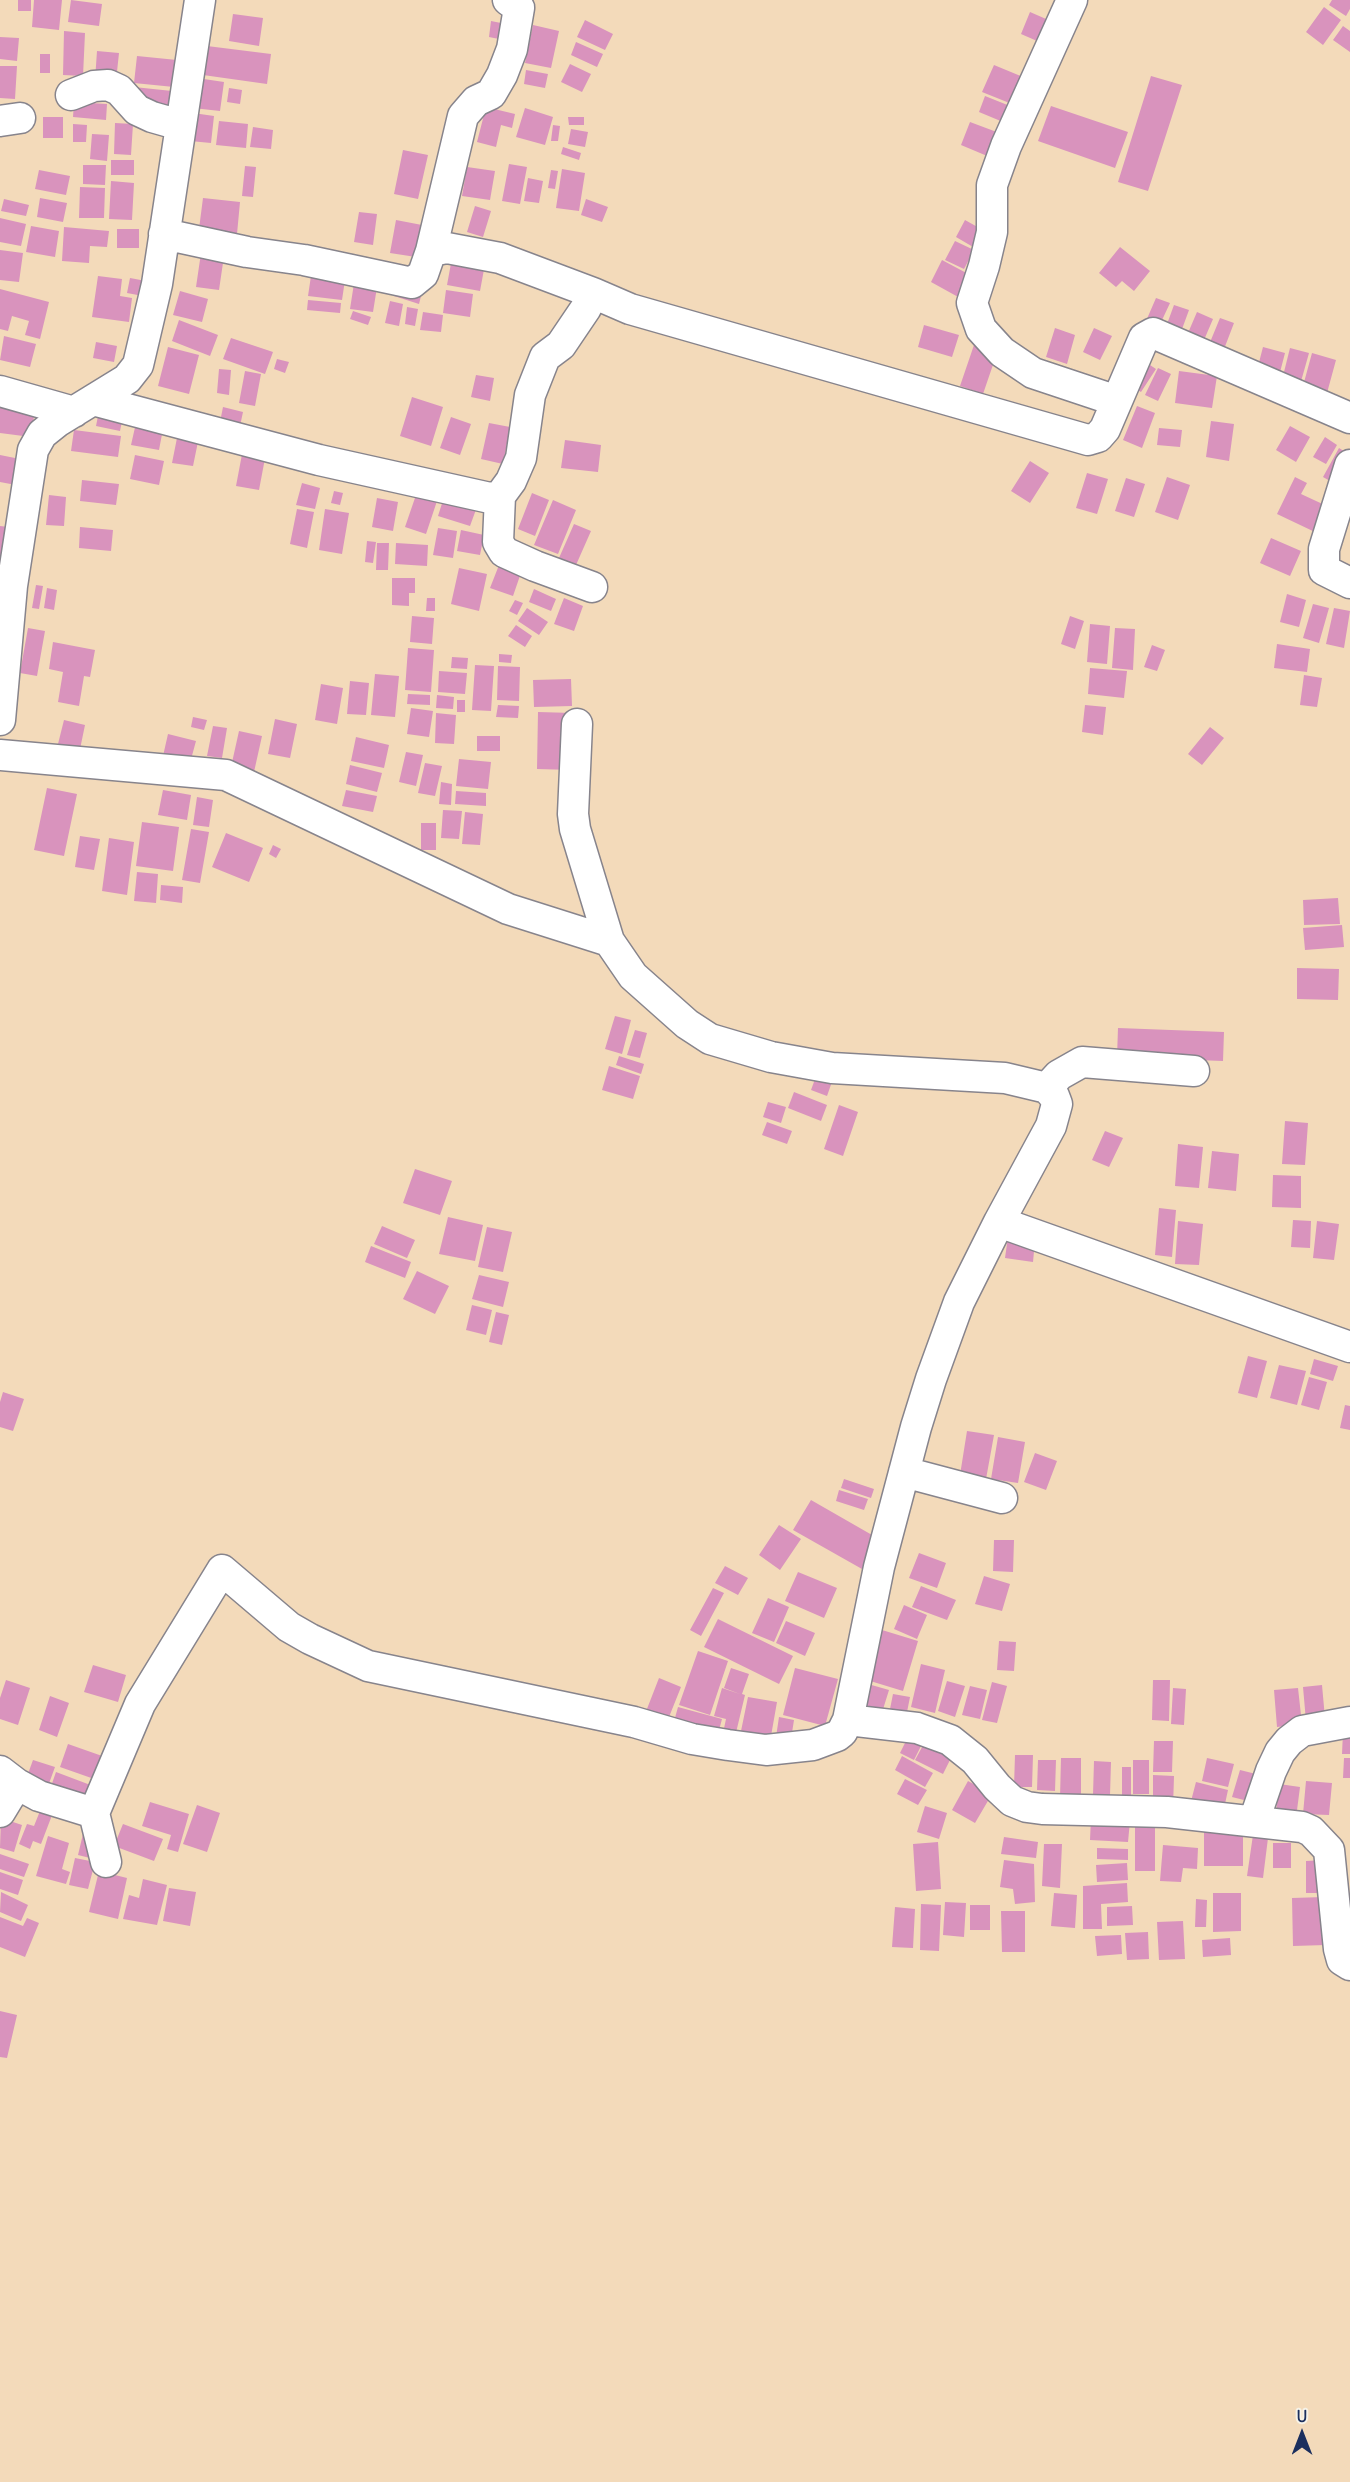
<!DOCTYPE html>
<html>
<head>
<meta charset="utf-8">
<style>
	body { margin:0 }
	#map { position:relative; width:1350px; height:2482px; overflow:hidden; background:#f3daba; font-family:Delius,sans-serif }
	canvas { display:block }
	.north { position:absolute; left:1272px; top:2404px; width:60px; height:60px; -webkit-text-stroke:4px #f7f3e8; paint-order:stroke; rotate:0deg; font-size:16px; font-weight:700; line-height:24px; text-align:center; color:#1b2f5e }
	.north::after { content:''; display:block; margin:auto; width:21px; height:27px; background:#1b2f5e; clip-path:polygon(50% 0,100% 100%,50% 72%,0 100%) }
</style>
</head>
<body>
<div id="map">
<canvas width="1350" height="2482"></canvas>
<div class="north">U</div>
</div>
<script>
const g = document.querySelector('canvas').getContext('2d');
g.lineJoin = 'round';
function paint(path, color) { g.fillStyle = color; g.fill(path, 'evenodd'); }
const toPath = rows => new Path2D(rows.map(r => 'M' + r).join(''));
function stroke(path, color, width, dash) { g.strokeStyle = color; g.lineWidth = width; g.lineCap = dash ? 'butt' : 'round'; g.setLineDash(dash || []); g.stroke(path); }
const building = toPath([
	[18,0,31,0,31,11,18,11],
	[34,0,62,0,59,30,32,27],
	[71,0,102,4,99,26,68,22],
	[1332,0,1350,0,1350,9,1346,16,1329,5],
	[1324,7,1341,20,1323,45,1306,32],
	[1030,12,1053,22,1044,44,1021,34],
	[233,14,263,18,259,46,229,41],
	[585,20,613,34,605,50,577,37],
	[491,21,511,25,509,41,489,37],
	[533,25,559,31,551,68,525,63],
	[1343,26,1350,31,1350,52,1333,40],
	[64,31,85,33,83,76,63,75],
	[0,37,19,38,17,61,0,59],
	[576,42,603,54,597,67,571,55],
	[207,46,271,54,267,84,203,75],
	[97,51,119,53,116,81,95,80],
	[40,54,50,54,50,73,40,73],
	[137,56,177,60,174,87,134,83],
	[570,64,591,74,582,92,561,82],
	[994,65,1023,77,1012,104,982,92],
	[0,66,17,66,15,99,0,98],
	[526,70,548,74,545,88,524,84],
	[1151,76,1182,85,1148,191,1118,182],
	[197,78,224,82,220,111,193,108],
	[134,87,172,91,170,107,132,103],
	[229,88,242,90,240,104,227,102],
	[985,96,1010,106,1003,122,979,112],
	[74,102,107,104,106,120,73,117],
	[1051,106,1128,132,1115,168,1038,141],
	[486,107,515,114,512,128,501,125,496,147,477,142],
	[525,108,553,117,545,145,516,137],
	[193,113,214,116,211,143,190,141],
	[43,117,63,117,63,138,43,138],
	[568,117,584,117,584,125,569,125],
	[219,121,248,124,246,148,216,145],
	[970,122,1002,134,992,158,961,145],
	[115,123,133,124,131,155,114,154],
	[73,124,87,125,86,142,73,142],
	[553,125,560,126,558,141,551,141],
	[253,127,273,130,271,149,250,147],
	[571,129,588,132,585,147,568,144],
	[92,134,109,135,107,161,90,159],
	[563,147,581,153,579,160,561,154],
	[403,150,428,155,418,199,394,194],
	[111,160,134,160,134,175,111,175],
	[509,164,527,167,520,204,502,201],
	[83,165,106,165,105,185,83,184],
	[245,166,256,167,253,197,242,196],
	[467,167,495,171,490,200,462,196],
	[562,169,585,173,579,211,556,208],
	[39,170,70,176,66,195,35,189],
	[551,170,558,171,555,189,548,188],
	[528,178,543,181,539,203,524,201],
	[111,181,134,183,132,220,109,219],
	[80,187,105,188,104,218,79,218],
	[40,198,67,203,63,222,37,217],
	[203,198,240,202,237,234,199,229],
	[4,199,29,205,26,216,1,211],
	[586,199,608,207,602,222,581,215],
	[475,206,491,211,483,237,467,232],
	[359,212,377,214,373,245,354,242],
	[0,218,26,224,21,246,0,242],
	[396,220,422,225,416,257,390,253],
	[965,220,990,234,980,251,956,237],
	[31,226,59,231,55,257,26,252],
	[64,227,109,231,107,247,90,246,89,263,62,261],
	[117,229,139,229,139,248,117,248],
	[955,241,974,250,964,269,945,260],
	[1120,247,1150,271,1134,291,1122,281,1116,287,1099,273],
	[0,250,23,253,19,282,0,280],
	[201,253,224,256,219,290,196,287],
	[452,258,485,264,480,291,447,285],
	[942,260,972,276,960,298,931,282],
	[98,276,122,279,120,296,132,298,129,322,92,317],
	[311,276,345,280,342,300,308,296],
	[355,277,378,281,373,312,350,309],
	[130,278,146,281,143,296,127,293],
	[398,285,422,292,419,304,394,296],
	[0,289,49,302,40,339,25,335,29,321,12,316,8,331,0,329],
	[446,290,473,294,470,317,443,313],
	[180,291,208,299,202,322,173,315],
	[1156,298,1170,303,1156,333,1143,328],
	[308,300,341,303,340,313,307,310],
	[390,301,403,304,399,326,385,323],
	[1174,305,1189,310,1178,340,1163,335],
	[407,307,418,309,415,326,405,324],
	[353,311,371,317,368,325,350,319],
	[423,312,443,315,441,332,420,330],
	[1197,312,1213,319,1201,347,1185,340],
	[1220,318,1234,323,1221,357,1206,352],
	[179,320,218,335,210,356,172,341],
	[924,325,959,335,952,357,918,347],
	[1055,328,1075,335,1067,364,1046,357],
	[1094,328,1112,336,1100,360,1083,352],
	[4,336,36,344,30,367,0,360],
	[231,338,273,352,265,374,223,359],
	[96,342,117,346,114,362,93,358],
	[974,345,997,353,983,394,960,386],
	[168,347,199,355,189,394,158,386],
	[1263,347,1285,353,1278,380,1256,374],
	[1290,348,1309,353,1300,385,1282,380],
	[1312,353,1336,360,1327,393,1303,386],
	[277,359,289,362,285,373,274,369],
	[1141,359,1156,369,1141,392,1126,383],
	[1158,368,1171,374,1158,401,1145,395],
	[219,369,231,370,229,395,217,393],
	[245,371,261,374,255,406,239,403],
	[1179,371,1217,376,1212,408,1175,403],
	[476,375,494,378,490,401,471,397],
	[412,397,443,407,431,446,400,436],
	[0,405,35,409,31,437,0,433],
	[1137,406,1155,413,1142,448,1123,440],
	[223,407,243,412,240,426,220,422],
	[99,411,123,416,120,431,96,426],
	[451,417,471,424,460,455,440,448],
	[1211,421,1234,424,1229,461,1206,457],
	[136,423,163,429,159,450,131,445],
	[489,423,510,427,503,464,481,459],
	[1290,426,1310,437,1296,462,1276,450],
	[179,428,200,432,193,466,172,463],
	[1159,428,1182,430,1180,447,1157,445],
	[74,430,121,436,118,457,71,451],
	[1325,437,1337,445,1326,464,1313,457],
	[565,440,601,445,598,472,561,468],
	[1339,448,1350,455,1337,485,1323,477],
	[243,449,266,453,259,490,236,486],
	[0,455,25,460,21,486,0,482],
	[135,455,164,461,159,485,130,479],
	[1030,461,1049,473,1030,503,1011,491],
	[1087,473,1108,479,1097,514,1076,508],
	[1167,477,1190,485,1178,520,1155,512],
	[1295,477,1307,483,1301,494,1329,507,1317,533,1277,514],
	[1126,478,1145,484,1134,517,1115,511],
	[82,480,119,484,116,505,80,501],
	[302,483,320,488,315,509,296,505],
	[334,491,343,493,340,505,331,503],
	[532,493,549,500,535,536,518,529],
	[445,494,478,504,470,526,438,516],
	[49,495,66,497,64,526,46,525],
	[416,495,437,501,426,534,405,527],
	[377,498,398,502,393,531,372,527],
	[553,500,576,510,558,554,534,545],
	[297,509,314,512,307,548,290,544],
	[325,509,349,513,342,554,319,550],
	[574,524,591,531,576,565,559,558],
	[0,526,17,528,12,560,0,559],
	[80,527,113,530,111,551,79,548],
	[438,528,457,531,453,558,433,555],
	[461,530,484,535,480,555,457,551],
	[1271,538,1301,551,1290,576,1260,563],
	[367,541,376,542,373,563,365,562],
	[377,543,389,543,388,570,376,570],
	[396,543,428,545,427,566,395,564],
	[501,560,523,567,513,596,490,588],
	[459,568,487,574,479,611,451,604],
	[392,578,415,578,415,593,409,593,409,606,392,605],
	[36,585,43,586,39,609,32,608],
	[47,588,57,590,54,610,44,608],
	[534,589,556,599,551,611,529,602],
	[1287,594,1306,600,1299,627,1280,622],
	[427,598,435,598,435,611,426,611],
	[564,598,583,606,574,631,554,624],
	[515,600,523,603,517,615,509,611],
	[1313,604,1329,608,1319,643,1303,638],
	[527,608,548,622,539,635,518,621],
	[1334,608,1350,611,1344,648,1326,644],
	[412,616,434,618,432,644,410,642],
	[1070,616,1084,621,1075,649,1061,644],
	[1090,624,1110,626,1107,664,1087,662],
	[516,625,532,636,525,647,508,636],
	[28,628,45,631,37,676,20,673],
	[1115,628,1135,629,1133,670,1112,668],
	[53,642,95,650,90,677,84,676,79,706,58,702,63,672,49,669],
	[1277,644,1310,649,1307,672,1274,668],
	[1152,645,1165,650,1157,671,1144,667],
	[408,648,434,650,431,692,405,690],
	[499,654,512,655,511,663,499,662],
	[452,657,468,658,467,669,451,668],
	[475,665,494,666,491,711,472,710],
	[498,666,520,667,519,701,497,700],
	[1090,668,1127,671,1124,698,1088,694],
	[439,671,467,673,465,694,438,692],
	[375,674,399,676,395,717,371,715],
	[1304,675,1322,678,1317,707,1300,705],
	[571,679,572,706,534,707,533,680],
	[350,681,369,683,366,715,347,714],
	[321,684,343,688,337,724,315,720],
	[408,694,430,695,430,705,407,704],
	[437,695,454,697,453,709,436,708],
	[457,700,465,700,465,712,457,712],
	[498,705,519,706,518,718,496,717],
	[1085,705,1106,707,1103,735,1082,732],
	[411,708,433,711,429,737,407,734],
	[538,712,573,713,572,770,537,769],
	[436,713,456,715,454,744,435,743],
	[193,717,207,720,204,730,191,727],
	[275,719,297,724,290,758,268,754],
	[64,720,85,725,79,754,57,748],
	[213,726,227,728,222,758,207,756],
	[1210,727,1224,738,1202,765,1188,754],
	[239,731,262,736,254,772,231,767],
	[168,734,196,741,190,763,163,756],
	[477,736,500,736,500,751,477,751],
	[356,737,389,745,384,768,351,761],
	[406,752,423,755,416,786,399,782],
	[459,759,491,762,488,789,456,786],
	[425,763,442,766,435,796,418,793],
	[350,765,382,773,377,792,346,784],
	[441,782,452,784,451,805,439,804],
	[47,788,77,794,64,856,34,850],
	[163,790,191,795,187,820,158,815],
	[346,790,377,796,373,812,342,806],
	[456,791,486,793,486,806,455,804],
	[197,797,213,800,209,827,193,825],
	[443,810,462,811,459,839,441,838],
	[465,812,483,814,480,845,462,844],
	[142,822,179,827,173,871,136,866],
	[421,823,436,823,436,850,421,850],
	[191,829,209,832,200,883,182,880],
	[226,833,263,848,249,882,212,867],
	[80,836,100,839,94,870,75,867],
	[109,838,134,842,127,895,102,891],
	[273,845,281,849,276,858,269,854],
	[137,872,158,874,156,903,134,901],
	[161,885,183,887,182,903,160,900],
	[1338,898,1340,924,1304,925,1303,900],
	[1342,925,1344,947,1305,950,1303,928],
	[1297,968,1339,969,1338,1000,1297,999],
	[615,1016,631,1020,622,1054,605,1049],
	[1118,1028,1224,1032,1223,1061,1117,1057],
	[635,1030,647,1033,640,1058,627,1055],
	[619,1056,644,1064,641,1074,616,1065],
	[609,1066,640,1076,633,1099,602,1090],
	[818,1071,834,1076,827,1096,811,1090],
	[794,1092,827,1105,821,1121,788,1108],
	[768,1102,786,1107,781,1123,763,1117],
	[839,1105,858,1112,843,1156,824,1149],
	[1285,1121,1308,1123,1305,1165,1282,1164],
	[767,1122,792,1131,787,1144,762,1135],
	[1105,1131,1123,1138,1109,1167,1092,1160],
	[1178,1144,1203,1147,1199,1188,1175,1186],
	[1212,1151,1239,1154,1236,1191,1208,1188],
	[415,1169,452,1181,440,1215,403,1203],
	[1273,1175,1301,1176,1301,1208,1272,1207],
	[1159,1208,1176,1210,1172,1257,1155,1255],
	[448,1217,483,1225,475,1261,439,1254],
	[1293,1220,1311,1221,1310,1248,1291,1247],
	[1178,1221,1203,1224,1199,1265,1175,1264],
	[1317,1221,1339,1224,1334,1260,1313,1258],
	[382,1226,415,1240,407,1258,374,1244],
	[487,1227,512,1232,503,1272,478,1267],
	[1008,1237,1035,1241,1033,1262,1005,1258],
	[371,1246,411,1262,405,1278,365,1262],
	[417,1271,449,1286,435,1314,403,1299],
	[479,1275,509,1282,503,1307,472,1299],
	[472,1305,492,1310,486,1335,466,1330],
	[496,1312,509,1315,502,1345,489,1342],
	[1248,1356,1267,1361,1257,1398,1238,1393],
	[1314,1359,1338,1366,1333,1381,1310,1374],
	[1279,1365,1306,1371,1297,1405,1270,1398],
	[1309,1377,1327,1382,1319,1410,1301,1405],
	[3,1392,24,1399,13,1431,0,1427,0,1402],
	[1345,1405,1350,1406,1350,1430,1340,1428],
	[967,1431,994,1435,986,1479,960,1475],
	[998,1437,1025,1442,1018,1483,991,1479],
	[1035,1453,1057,1461,1046,1490,1024,1482],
	[844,1479,874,1489,871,1498,841,1488],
	[839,1490,868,1499,864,1510,836,1501],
	[811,1500,879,1539,862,1569,793,1530],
	[779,1525,801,1539,780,1570,759,1555],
	[994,1540,1014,1540,1013,1572,993,1571],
	[919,1553,946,1563,937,1588,909,1578],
	[725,1566,748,1578,738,1595,715,1583],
	[798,1572,837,1588,824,1618,785,1601],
	[984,1576,1010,1584,1002,1611,975,1604],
	[921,1586,956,1600,947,1620,912,1607],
	[713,1588,724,1593,701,1636,690,1630],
	[768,1598,789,1607,774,1642,752,1633],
	[904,1605,927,1615,917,1639,894,1629],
	[718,1619,793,1656,779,1684,704,1647],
	[786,1621,815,1633,805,1656,776,1643],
	[882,1630,918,1641,903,1691,867,1680],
	[999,1641,1016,1642,1014,1671,997,1670],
	[698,1651,728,1661,710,1715,679,1705],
	[921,1664,945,1670,935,1713,911,1707],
	[93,1665,126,1675,118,1702,84,1692],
	[731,1668,749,1674,742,1694,745,1695,734,1741,722,1738,726,1719,714,1716,722,1688,740,1694,724,1688],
	[795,1668,838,1679,825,1726,783,1715],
	[659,1678,681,1687,667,1722,645,1714],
	[6,1680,30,1688,18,1725,0,1719,0,1698],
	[1153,1680,1170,1680,1169,1721,1152,1720],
	[947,1681,965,1686,955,1717,938,1711],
	[992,1682,1007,1686,997,1723,982,1720],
	[868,1684,889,1690,880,1719,858,1712],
	[1322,1685,1325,1718,1306,1721,1303,1687],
	[970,1686,987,1690,980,1719,962,1715],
	[1173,1688,1186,1689,1184,1725,1171,1724],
	[1298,1688,1302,1724,1277,1727,1274,1690],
	[893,1694,910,1697,906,1717,889,1714],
	[50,1696,69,1703,57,1737,39,1730],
	[748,1697,777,1702,771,1736,741,1731],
	[678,1707,722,1719,717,1738,673,1725],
	[779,1717,794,1720,791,1739,776,1737],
	[1343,1732,1350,1733,1350,1754,1342,1754],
	[910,1733,924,1740,914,1760,900,1753],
	[927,1738,954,1752,943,1774,915,1760],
	[1154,1741,1173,1741,1172,1772,1153,1772],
	[68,1744,105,1757,97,1780,60,1767],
	[1015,1755,1033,1755,1032,1787,1014,1787],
	[902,1756,933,1773,925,1787,895,1770],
	[1061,1758,1081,1758,1081,1798,1060,1798],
	[1207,1758,1234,1764,1228,1787,1202,1781],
	[1344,1758,1350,1758,1350,1778,1343,1778],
	[33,1760,55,1767,47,1789,25,1782],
	[1038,1760,1056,1760,1055,1791,1037,1790],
	[1133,1760,1149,1760,1149,1794,1133,1794],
	[1094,1761,1111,1762,1110,1795,1093,1795],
	[1122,1767,1131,1767,1131,1798,1122,1798],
	[1240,1770,1256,1774,1248,1801,1232,1797],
	[56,1772,101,1789,93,1809,49,1792],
	[1153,1775,1174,1776,1173,1808,1153,1807],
	[905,1779,927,1790,918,1805,897,1794],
	[968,1781,992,1794,975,1823,952,1810],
	[1306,1781,1332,1783,1329,1815,1303,1814],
	[1196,1782,1228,1790,1223,1813,1190,1805],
	[1279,1784,1300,1787,1296,1818,1276,1815],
	[150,1802,189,1814,178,1852,167,1849,171,1835,142,1826],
	[197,1805,220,1813,207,1852,183,1844],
	[42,1806,54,1810,41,1844,33,1841,30,1849,19,1844,27,1824,34,1826],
	[925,1806,947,1813,939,1839,917,1832],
	[1,1818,22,1825,14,1852,0,1848],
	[1091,1818,1130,1821,1128,1842,1090,1840],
	[1155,1823,1155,1871,1135,1871,1135,1824],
	[123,1824,163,1839,154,1861,114,1846],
	[1204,1829,1243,1829,1243,1866,1204,1866],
	[83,1834,99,1837,94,1859,78,1855],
	[1253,1835,1268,1838,1263,1878,1247,1876],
	[48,1836,69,1843,62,1869,70,1872,66,1884,36,1876],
	[1004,1837,1038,1842,1036,1858,1001,1854],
	[938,1842,941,1889,916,1891,913,1844],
	[1273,1843,1291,1843,1291,1868,1273,1868],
	[1044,1844,1062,1844,1060,1888,1042,1886],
	[1163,1845,1198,1848,1197,1869,1183,1868,1181,1882,1160,1881],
	[1097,1848,1128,1849,1128,1860,1097,1859],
	[0,1854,29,1864,24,1877,0,1869],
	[75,1858,95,1862,88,1889,69,1885],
	[1004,1860,1034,1864,1035,1902,1015,1904,1013,1889,1000,1887],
	[1325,1860,1326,1893,1306,1893,1306,1861],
	[1127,1863,1128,1880,1097,1882,1096,1865],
	[99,1871,127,1878,118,1919,89,1912],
	[0,1872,23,1880,18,1895,0,1889],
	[143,1879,167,1885,157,1925,123,1919,129,1895,139,1898],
	[1127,1883,1128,1902,1101,1904,1102,1929,1083,1929,1083,1886],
	[169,1888,196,1892,190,1926,163,1921],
	[1,1892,28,1905,21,1921,0,1912],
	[1054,1893,1077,1895,1075,1928,1051,1926],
	[1213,1893,1241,1893,1241,1931,1213,1932],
	[1324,1897,1326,1945,1293,1946,1292,1898],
	[1196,1899,1207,1900,1206,1927,1195,1927],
	[945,1902,966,1903,964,1937,943,1935],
	[921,1904,941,1905,939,1951,920,1950],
	[970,1905,990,1905,990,1930,970,1930],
	[1132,1906,1133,1925,1107,1926,1107,1907],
	[895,1907,915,1909,913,1948,892,1947],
	[1001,1911,1025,1911,1025,1952,1002,1952],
	[0,1917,23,1926,27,1918,39,1923,25,1957,0,1947],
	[1183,1921,1185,1959,1159,1960,1157,1922],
	[1148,1932,1149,1959,1127,1960,1125,1933],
	[1121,1935,1122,1954,1097,1956,1095,1936],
	[1230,1938,1231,1955,1203,1957,1202,1940],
	[0,2011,17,2015,7,2058,0,2057]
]);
const minor = toPath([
	[1072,0,1006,146,992,185,992,232,984,266,972,303,981,329,1002,352,1033,373,1117,401],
	[71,95,94,86,108,85,119,90,137,110,152,117,180,125],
	[0,121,20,118],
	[164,234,247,252,304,260,412,283,423,274,431,251,447,248,500,258,593,293],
	[431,251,463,116,476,101,491,94,502,75,512,49,519,8,508,0],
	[0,391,74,412],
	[93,400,319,460,490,498,500,496,511,481,521,458,530,395,545,357,561,345,586,308,593,293,630,309,1088,440,1098,437,1105,429,1144,338,1153,333,1350,418],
	[1350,465,1324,549,1324,570,1350,583],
	[500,496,498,542,504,552,535,566,592,587],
	[0,720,12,586,33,450,42,434,57,422,127,379,138,365,157,284,200,0],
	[577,724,573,814,575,829,609,941],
	[0,755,226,775,508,909,609,941,633,976,687,1024,710,1039,771,1057,832,1068,1005,1078,1047,1088,1054,1096,1057,1104,1051,1126,999,1222,959,1302,931,1379,916,1427,879,1567,848,1720,842,1732,837,1736,813,1745,766,1750,728,1745,692,1739,634,1722,368,1666,310,1639,289,1627,222,1570,140,1704,94,1813],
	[1047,1088,1059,1075,1082,1062,1194,1071],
	[999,1222,1350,1347],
	[904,1472,1002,1498],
	[848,1720,917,1728,950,1740,975,1760,997,1787,1012,1801,1027,1807,1042,1809,1167,1812,1302,1827,1311,1831,1329,1850,1339,1949,1342,1960,1350,1965],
	[0,1771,17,1784,39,1796,94,1813,106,1862],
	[0,1812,17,1784],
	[1254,1821,1271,1771,1280,1752,1289,1741,1302,1731,1350,1722]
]);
paint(building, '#d993bd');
stroke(minor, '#87848c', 33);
stroke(minor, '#fff', 30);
</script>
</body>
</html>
